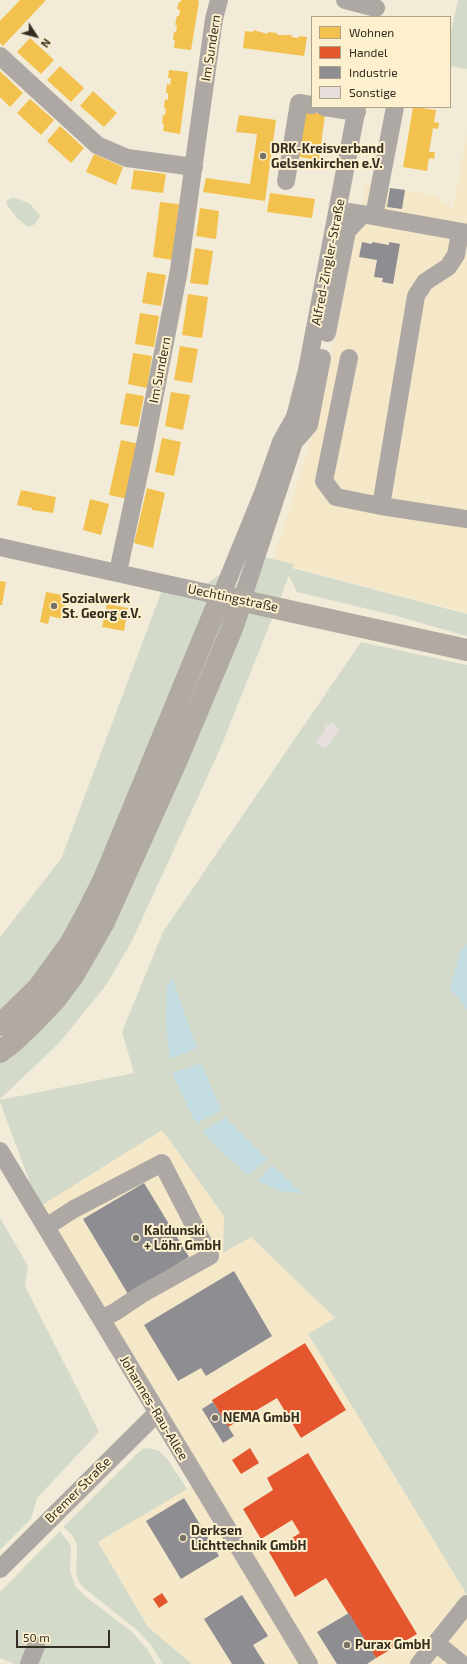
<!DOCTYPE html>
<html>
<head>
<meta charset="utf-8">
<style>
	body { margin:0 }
	#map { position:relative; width:467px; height:1664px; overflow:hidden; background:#f2ebd8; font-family:"Exo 2",sans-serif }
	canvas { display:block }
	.legend { position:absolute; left:311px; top:16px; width:140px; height:92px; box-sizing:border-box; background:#fdf0ce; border:1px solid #ada389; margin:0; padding:5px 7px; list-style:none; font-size:12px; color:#342f22 }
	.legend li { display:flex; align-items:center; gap:8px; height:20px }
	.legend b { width:20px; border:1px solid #ada389 }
	.north { position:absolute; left:16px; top:16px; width:40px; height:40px; -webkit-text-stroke:3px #fdf0ce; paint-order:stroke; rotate:126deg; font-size:11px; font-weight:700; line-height:16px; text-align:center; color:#342f22 }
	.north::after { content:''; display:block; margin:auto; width:14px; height:18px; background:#342f22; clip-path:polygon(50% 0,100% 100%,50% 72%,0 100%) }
	.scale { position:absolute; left:16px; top:1630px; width:94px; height:18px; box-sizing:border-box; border:2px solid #342f22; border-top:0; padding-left:5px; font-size:12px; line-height:14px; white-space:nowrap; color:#342f22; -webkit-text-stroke:3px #fdf0ce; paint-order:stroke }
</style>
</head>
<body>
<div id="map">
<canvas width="467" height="1664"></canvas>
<ul class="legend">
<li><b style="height:11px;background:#f2c14e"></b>Wohnen</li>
<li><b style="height:11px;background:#e4572e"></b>Handel</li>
<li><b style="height:11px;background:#8d8d92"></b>Industrie</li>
<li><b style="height:11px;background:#e6dfde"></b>Sonstige</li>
</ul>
<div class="north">N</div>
<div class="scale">50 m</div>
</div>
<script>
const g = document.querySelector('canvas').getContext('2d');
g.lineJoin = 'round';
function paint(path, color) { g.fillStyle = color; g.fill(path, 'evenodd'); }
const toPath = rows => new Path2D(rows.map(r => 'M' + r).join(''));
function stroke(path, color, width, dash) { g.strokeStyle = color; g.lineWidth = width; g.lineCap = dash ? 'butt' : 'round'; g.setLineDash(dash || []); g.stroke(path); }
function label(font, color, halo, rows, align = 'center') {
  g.font = font + ' "Exo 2",sans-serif'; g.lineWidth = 4; g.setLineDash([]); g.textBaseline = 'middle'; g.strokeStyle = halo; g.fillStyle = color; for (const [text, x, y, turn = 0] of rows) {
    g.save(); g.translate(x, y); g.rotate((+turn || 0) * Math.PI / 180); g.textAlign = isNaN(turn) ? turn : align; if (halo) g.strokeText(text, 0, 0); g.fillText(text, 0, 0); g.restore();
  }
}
const built = toPath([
	[467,132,467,613,273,562,323,400,366,184,433,195,453,209],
	[162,1130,224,1216,223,1253,251,1237,335,1318,308,1334,467,1595,467,1664,315,1664,39,1207],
	[197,1483,304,1664,192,1664,148,1627,98,1542]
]);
const green = toPath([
	[458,0,467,0,467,69,450,66,450,37],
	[14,197,30,204,40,216,35,224,28,227,18,219,7,205,6,201],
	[251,554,294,564,292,568,467,614,467,636,393,615,297,592,289,576,220,749,131,943,106,985,60,1042,0,1099,0,937,61,859,164,585,198,589],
	[361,642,467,665,467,1595,308,1334,335,1318,251,1237,223,1253,224,1216,162,1130,39,1207,0,1102,0,1100,134,1073,122,1032,163,932],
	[0,1218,28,1266,25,1286,99,1432,37,1498,31,1519,0,1550],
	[149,1448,159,1451,168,1460,187,1489,98,1542,148,1627,192,1664,163,1664,151,1645,137,1630,83,1587,78,1580,76,1572,77,1551,76,1542,71,1534,63,1527,139,1452,143,1449],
	[60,1531,69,1543,71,1547,70,1570,75,1586,86,1597,131,1631,147,1649,156,1664,15,1664,0,1658,0,1592]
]);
const water = toPath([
	[467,944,467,1010,450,988,460,953],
	[172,978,197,1048,170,1059,166,1025,167,987],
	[201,1063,221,1110,196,1124,172,1073],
	[225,1117,267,1159,248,1175,213,1144,203,1131],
	[272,1165,303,1194,281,1191,257,1181]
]);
const homes = toPath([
	[20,0,46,0,3,46,0,43,0,21],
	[181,0,198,0,199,2,191,50,174,48,175,40,173,40,174,32,176,32,177,25,175,25,177,16,179,16,180,10,177,9,179,2,181,2],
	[253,30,268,34,268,32,277,33,277,35,292,35,291,37,299,38,299,36,307,37,304,56,243,48,245,31,253,32],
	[30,38,54,60,41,74,17,52],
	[60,66,84,88,71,102,47,80],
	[169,70,188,72,180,134,163,131,164,124,162,123,163,115,165,115,166,109,164,108,165,99,168,100,168,93,166,93,167,84,170,85,171,78,168,78],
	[0,71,23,93,10,107,0,97],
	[93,91,117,113,104,127,80,106],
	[30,99,54,120,41,135,17,113],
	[413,107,436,110,434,122,439,123,438,129,433,128,429,152,435,152,434,159,429,158,427,171,403,167],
	[305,112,325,114,319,160,299,157],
	[239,115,276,120,265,201,203,192,206,178,250,184,257,134,236,132],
	[60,126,84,148,71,163,47,141],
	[94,154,123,167,116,185,86,172],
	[134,170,166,174,163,193,131,189],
	[270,193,315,199,312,218,267,212],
	[160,202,179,204,172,260,153,257],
	[200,208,219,211,216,239,196,236],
	[195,248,213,251,208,285,190,283],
	[147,272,166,275,161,306,142,303],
	[188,294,208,297,202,338,182,335],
	[140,313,159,316,154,347,135,344],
	[180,346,198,349,192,383,174,380],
	[133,353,152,356,147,388,128,384],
	[171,392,190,395,183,430,165,426],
	[126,393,144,396,138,427,120,424],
	[162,438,181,442,174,476,155,472],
	[121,440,140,444,128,499,109,495],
	[147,488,165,493,153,548,134,543],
	[21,490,56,497,53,513,32,510,32,508,17,505],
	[90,499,109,504,101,535,83,530],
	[0,581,6,582,2,605,0,605],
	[46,592,67,596,62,619,50,616,48,624,40,622],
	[107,604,128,608,124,631,102,627]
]);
const shops = toPath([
	[305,1343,346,1410,301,1438,277,1398,228,1427,212,1400],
	[250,1448,259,1463,241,1474,232,1460],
	[308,1453,417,1634,376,1658,326,1578,295,1597,269,1552,300,1533,292,1520,261,1539,243,1509,273,1490,267,1478],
	[162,1593,168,1602,159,1608,153,1599]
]);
const industry = toPath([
	[390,188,405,190,402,209,387,207],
	[362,242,372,244,372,242,389,245,389,242,400,244,393,284,382,282,383,278,374,277,377,260,359,257],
	[144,1183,189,1257,128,1294,83,1219],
	[234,1271,272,1336,206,1376,201,1368,178,1381,144,1325],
	[213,1402,234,1436,223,1443,202,1409],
	[184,1498,219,1556,181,1579,146,1521],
	[242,1595,268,1636,253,1645,265,1664,232,1664,204,1619],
	[349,1613,376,1658,367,1664,337,1664,317,1632]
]);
const building = toPath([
	[331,722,340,729,325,749,316,742,326,728,324,726,326,723,328,725]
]);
const minor = toPath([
	[345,0,376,8],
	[0,56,97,145,127,158,194,167],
	[324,107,357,112],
	[286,181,299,103,312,105],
	[350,212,467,233],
	[374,216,395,107],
	[327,333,347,231,363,214],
	[349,358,324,481,336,497,381,506,416,296,425,282,448,267,456,255,460,232],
	[294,442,309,425,322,358],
	[381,506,467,519],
	[0,547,221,596,263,493,281,442,295,417,307,370,357,107],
	[118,572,143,455,179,270,214,19,219,0],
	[242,600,294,442,294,431],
	[0,1151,309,1664],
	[46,1227,74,1209,162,1163,210,1256,142,1294,115,1312,101,1319],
	[0,1569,157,1413],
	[436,1643,462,1664],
	[29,1664,36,1646],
	[419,1664,467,1604]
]);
const major = toPath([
	[0,1025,38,988,70,944,87,913,104,879,221,596,467,650],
	[0,1052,13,1042,36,1020,55,1000,73,976,104,922,176,762,231,631,242,600]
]);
const markers = [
	[263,156,4,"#767162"],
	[54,606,4,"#767162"],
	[136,1238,4,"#767162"],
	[215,1418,4,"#767162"],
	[183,1538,4,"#767162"],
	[347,1645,4,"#767162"]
];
const streetNames = [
	["Im Sundern",211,48,-81],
	["Alfred-Zingler-Straße",328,262,-79],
	["Im Sundern",160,370,-79],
	["Uechtingstraße",233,598,12],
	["Johannes-Rau-Allee",154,1408,59],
	["Bremer Straße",78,1490,-45]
];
const poiNames = [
	["DRK-Kreisverband",271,149],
	["Gelsenkirchen e.V.",271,164],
	["Sozialwerk",62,599],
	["St. Georg e.V.",62,614],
	["Kaldunski",144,1231],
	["+ Löhr GmbH",144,1246],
	["NEMA GmbH",223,1418],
	["Derksen",191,1531],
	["Lichttechnik GmbH",191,1546],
	["Purax GmbH",355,1645]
];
paint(built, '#f4e8c9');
paint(green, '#d3dac9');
paint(water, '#c3dce2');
paint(homes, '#f2c14e');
paint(shops, '#e4572e');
paint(industry, '#8d8d92');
paint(building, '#e6dfde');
stroke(minor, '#aea8a5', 18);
stroke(major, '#b1aaa2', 22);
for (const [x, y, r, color] of markers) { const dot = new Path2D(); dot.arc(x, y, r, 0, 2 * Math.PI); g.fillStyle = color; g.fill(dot); stroke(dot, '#fdf0ce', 1.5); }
label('13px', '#342f22', '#fdf0ce', streetNames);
label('bold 13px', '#342f22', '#fdf0ce', poiNames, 'left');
</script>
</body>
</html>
